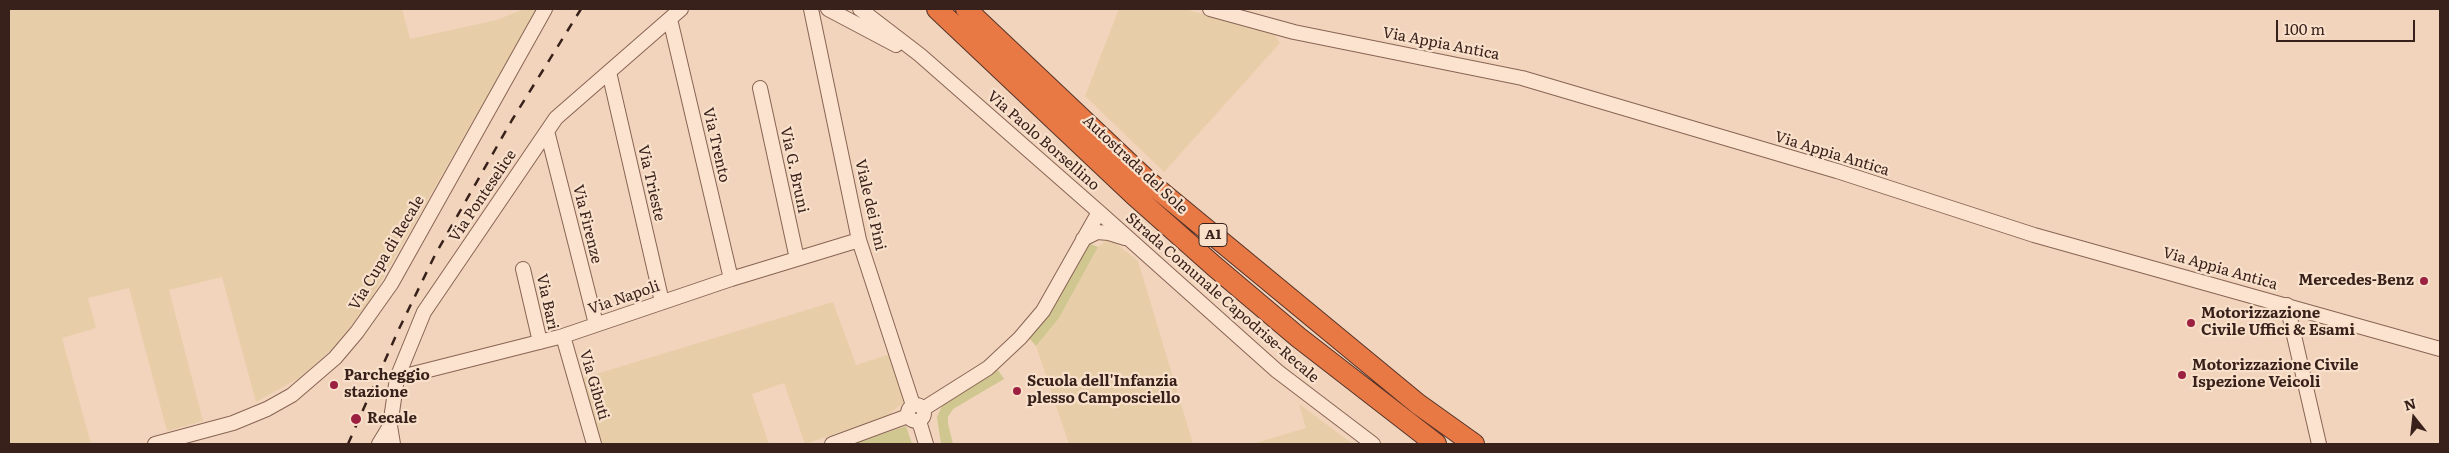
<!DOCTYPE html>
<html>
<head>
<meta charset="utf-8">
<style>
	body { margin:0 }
	#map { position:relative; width:2449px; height:453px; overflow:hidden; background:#f1d4bb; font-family:Literata,serif }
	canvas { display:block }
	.frame { position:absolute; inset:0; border:10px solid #37211a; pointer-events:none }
	.north { position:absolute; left:2389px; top:393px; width:50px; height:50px; -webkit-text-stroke:4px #f8e0cb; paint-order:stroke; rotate:344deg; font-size:14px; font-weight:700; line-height:20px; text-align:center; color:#37211a }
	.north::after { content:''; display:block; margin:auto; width:18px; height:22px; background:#37211a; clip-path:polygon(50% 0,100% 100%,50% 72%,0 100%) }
	.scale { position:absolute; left:2276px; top:20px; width:139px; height:22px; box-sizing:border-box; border:2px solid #37211a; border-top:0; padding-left:6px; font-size:15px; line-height:18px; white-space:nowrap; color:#37211a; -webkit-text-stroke:4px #f8e0cb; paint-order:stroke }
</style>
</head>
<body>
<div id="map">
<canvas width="2449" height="453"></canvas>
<div class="frame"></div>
<div class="north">N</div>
<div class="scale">100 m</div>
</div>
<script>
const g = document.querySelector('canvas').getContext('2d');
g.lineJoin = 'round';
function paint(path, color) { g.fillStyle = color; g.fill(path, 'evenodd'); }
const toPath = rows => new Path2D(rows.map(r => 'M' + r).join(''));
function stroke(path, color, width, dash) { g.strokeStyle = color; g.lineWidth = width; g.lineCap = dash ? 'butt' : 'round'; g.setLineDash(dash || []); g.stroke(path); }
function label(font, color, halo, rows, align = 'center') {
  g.font = font + ' Literata,serif'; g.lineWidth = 4.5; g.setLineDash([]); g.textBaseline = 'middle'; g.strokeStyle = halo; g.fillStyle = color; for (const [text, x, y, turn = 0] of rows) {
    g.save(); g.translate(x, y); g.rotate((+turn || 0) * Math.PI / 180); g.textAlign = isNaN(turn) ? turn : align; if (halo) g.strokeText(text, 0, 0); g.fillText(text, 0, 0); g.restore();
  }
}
const farmland = toPath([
	[9,9,402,9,410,39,497,20,524,9,537,9,365,309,331,350,299,378,256,402,222,277,169,290,203,421,167,431,129,288,88,298,96,328,62,338,91,444,9,444],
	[1119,9,1184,9,1273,33,1280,43,1164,172,1085,96],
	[1107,240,1114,242,1138,261,1193,444,1069,444,1036,346,1059,318,1098,247],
	[833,302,856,365,894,353,909,398,887,416,805,444,784,383,752,394,769,444,601,444,583,378],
	[1299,404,1353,444,1252,444,1306,428]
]);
const green = toPath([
	[1088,243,1098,247,1059,318,1036,346,1029,338,1051,312],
	[998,370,1004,379,953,409,948,417,948,424,953,444,941,444,937,417,942,406,949,398],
	[906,426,912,444,854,444]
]);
const minor = toPath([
	[811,9,859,240,913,405],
	[828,9,896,45],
	[860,9,920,55,1099,212,1043,311,1020,338,988,368,923,409],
	[1210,9,1294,32,1522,78,1837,171,2034,235,2440,349],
	[670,19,731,279],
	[609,72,662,302],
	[760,88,797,259],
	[547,131,596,324],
	[1099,212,1277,371,1373,444],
	[1083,239,1097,232,1109,233,1125,238],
	[523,269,540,342],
	[2287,305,2319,444],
	[563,336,594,444],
	[397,378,563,336,731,279,859,240],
	'908 413a8 8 0 1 1 16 0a8 8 0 1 1-16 0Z',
	[919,421,926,444],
	[390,426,393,444],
	[155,444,233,423,267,409,292,395,335,358,357,332,391,284,545,9],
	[379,444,390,426,397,378,424,312,556,118,681,9],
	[832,444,908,416]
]);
const highway = toPath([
	[937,9,1134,195,1214,266,1298,337,1436,444],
	[966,9,1149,182,1418,404,1474,444]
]);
const rail = toPath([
	[348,444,398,331,435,255,512,120,581,9]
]);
const markers = [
	[2424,281,5,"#9c203f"],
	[2191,323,5,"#9c203f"],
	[2182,375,5,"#9c203f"],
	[334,385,5,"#9c203f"],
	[1017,391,5,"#9c203f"],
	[356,419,6,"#9c203f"]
];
const shields = [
	[1213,235,28]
];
const shieldNames = [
	["A1",1213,235]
];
const streetNames = [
	["Via Appia Antica",1441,44,11],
	["Via Paolo Borsellino",1043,141,41],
	["Via Trento",716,145,77],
	["Via Appia Antica",1832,154,17],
	["Autostrada del Sole",1135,165,43],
	["Via G. Bruni",794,170,78],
	["Via Trieste",651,183,77],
	["Via Ponteselice",483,196,-56],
	["Viale dei Pini",870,205,77],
	["Via Firenze",587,224,76],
	["Via Cupa di Recale",387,253,-59],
	["Via Appia Antica",2220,269,16],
	["Via Napoli",624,298,-19],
	["Strada Comunale Capodrise-Recale",1222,298,41],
	["Via Bari",547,302,78],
	["Via Gibuti",594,385,74]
];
const poiNames = [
	["Mercedes-Benz",2414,281,"right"],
	["Motorizzazione",2201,314],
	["Civile Uffici & Esami",2201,331],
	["Motorizzazione Civile",2192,366],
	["Ispezione Veicoli",2192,383],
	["Parcheggio",344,376],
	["stazione",344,393],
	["Scuola dell'Infanzia",1027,382],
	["plesso Camposciello",1027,399],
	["Recale",367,419]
];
paint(farmland, '#e7cea8');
paint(green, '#cfc78f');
stroke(minor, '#896454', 16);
stroke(highway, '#563329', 22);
stroke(minor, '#fbe3cf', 14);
stroke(highway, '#e87944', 20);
stroke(rail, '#37211a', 2.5, [9, 9]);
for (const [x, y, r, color] of markers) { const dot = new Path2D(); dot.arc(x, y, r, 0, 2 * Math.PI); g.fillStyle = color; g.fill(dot); stroke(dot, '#f8e0cb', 2); }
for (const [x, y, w] of shields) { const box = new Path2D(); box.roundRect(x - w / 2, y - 11.5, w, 23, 4); g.fillStyle = '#f8e0cb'; g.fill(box); stroke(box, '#37211a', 1); }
label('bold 14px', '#37211a', null, shieldNames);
label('15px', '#37211a', '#f8e0cb', streetNames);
label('bold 15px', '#37211a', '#f8e0cb', poiNames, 'left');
</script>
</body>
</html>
